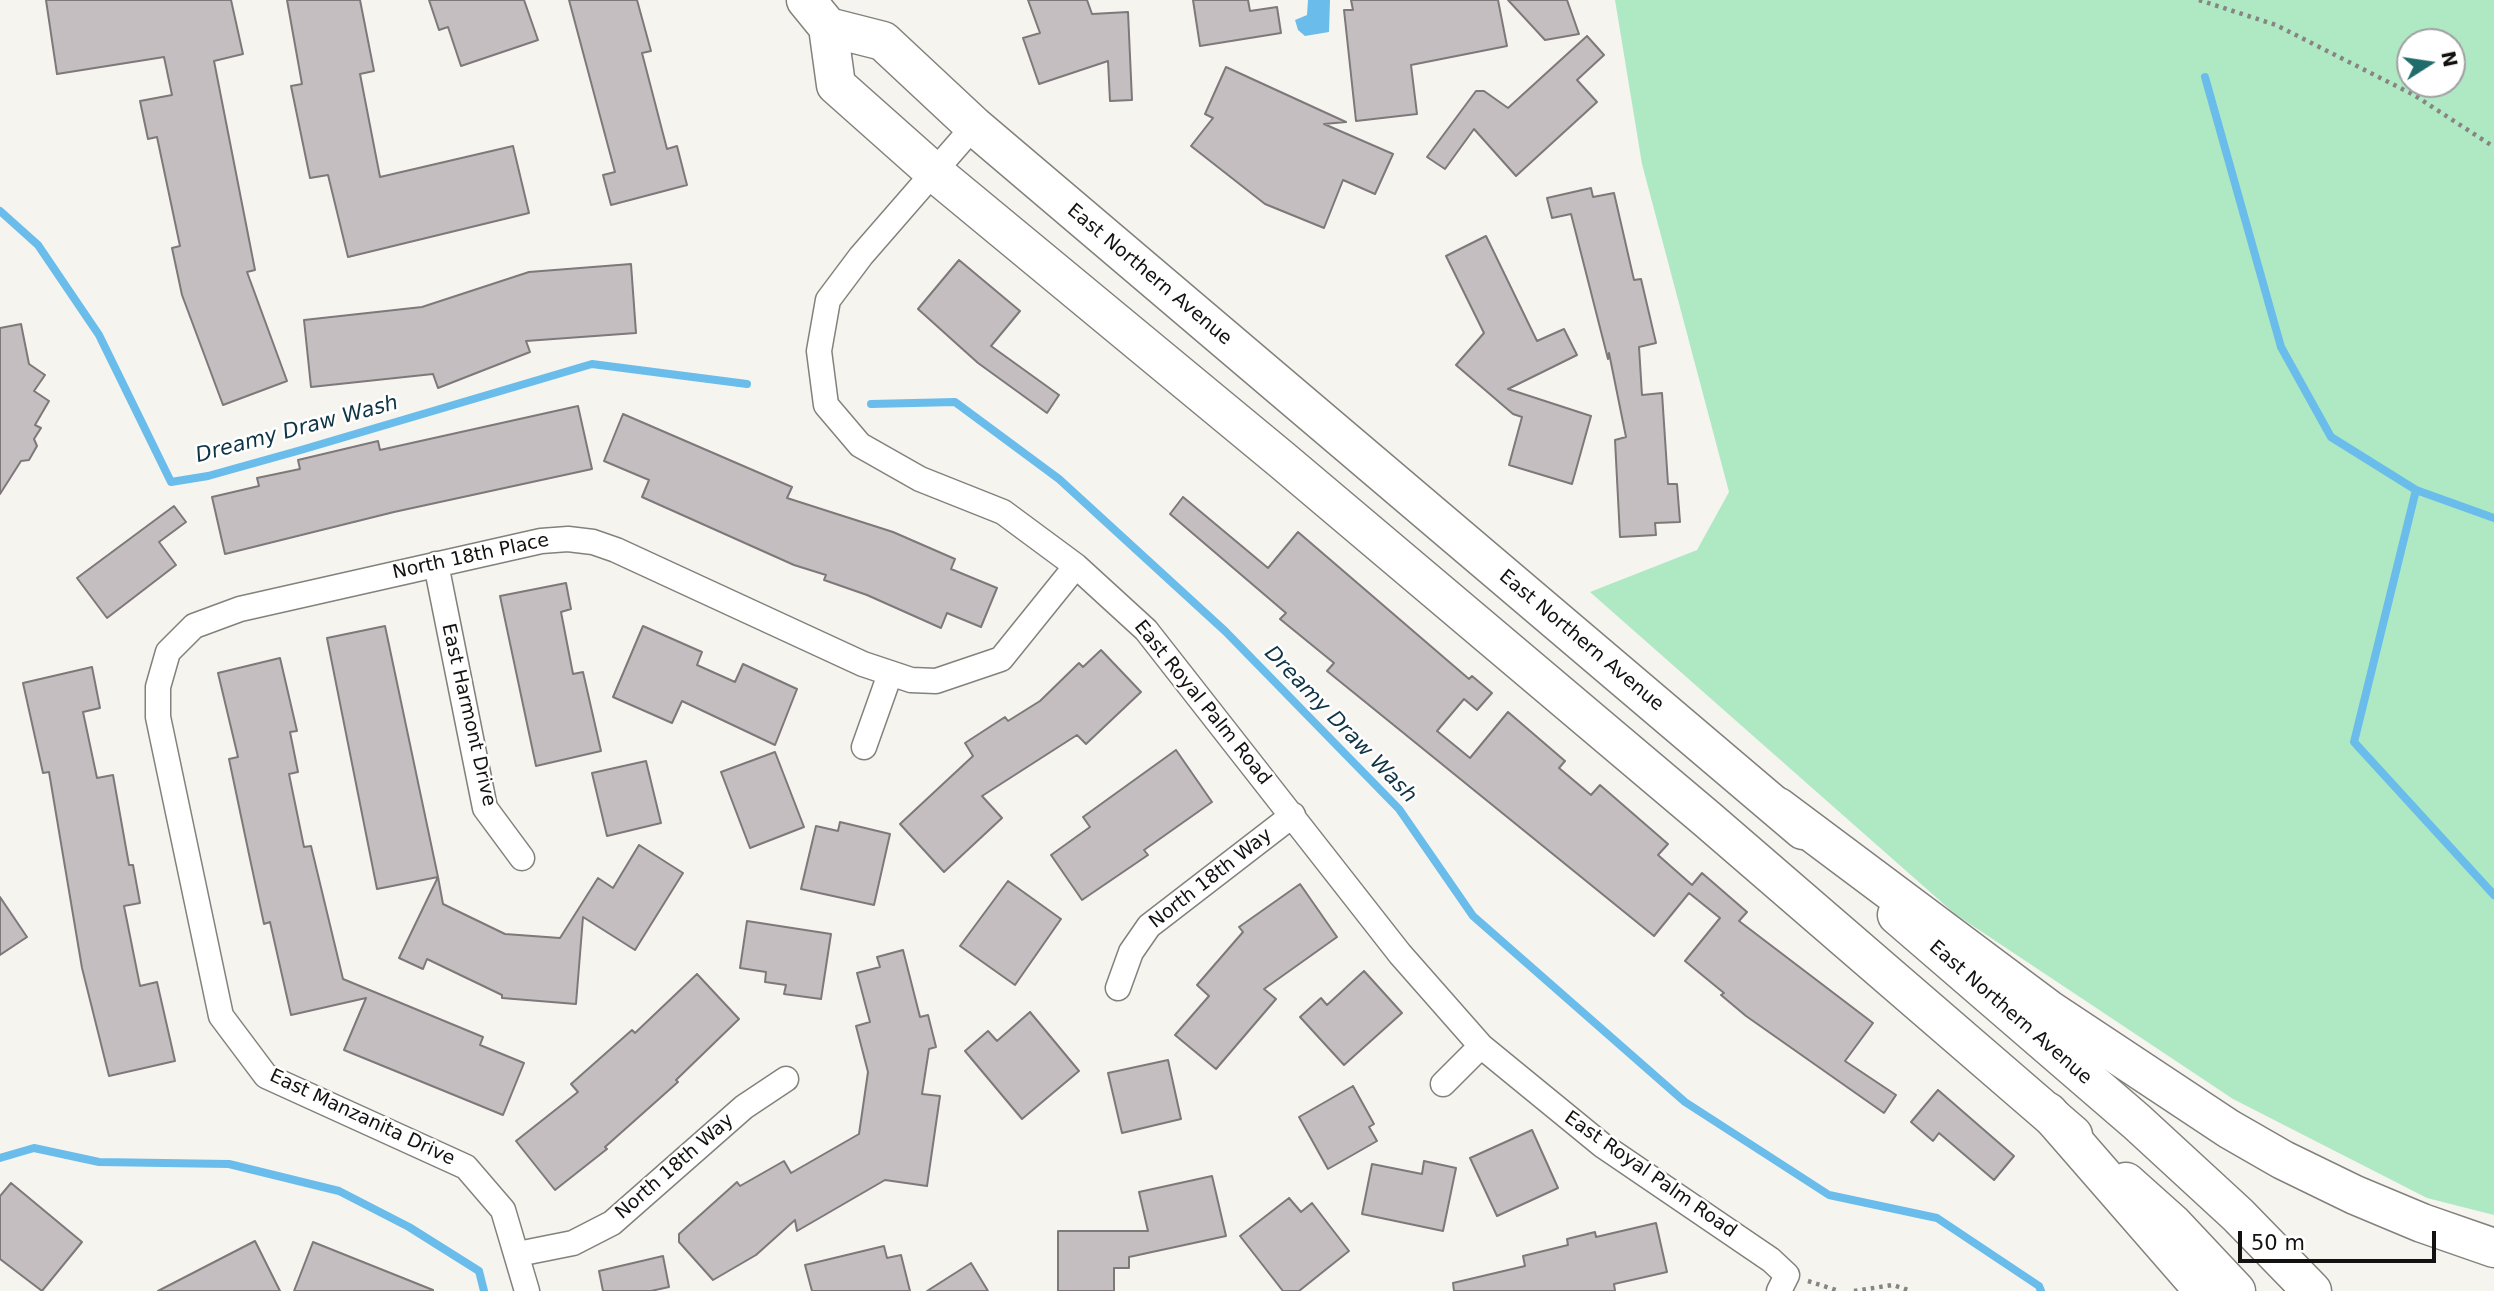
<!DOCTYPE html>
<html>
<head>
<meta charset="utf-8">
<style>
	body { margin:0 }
	#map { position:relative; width:2494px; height:1291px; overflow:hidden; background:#f6f4ef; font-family:"DejaVu Sans",sans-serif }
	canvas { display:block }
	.north { position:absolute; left:2396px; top:28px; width:70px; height:70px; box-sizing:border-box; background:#fff; border:2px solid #a1a0a0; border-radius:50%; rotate:78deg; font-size:19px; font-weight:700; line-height:28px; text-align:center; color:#131211 }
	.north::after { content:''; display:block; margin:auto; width:24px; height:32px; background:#206c6a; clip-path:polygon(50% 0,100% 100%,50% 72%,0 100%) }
	.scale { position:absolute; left:2238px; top:1231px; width:198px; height:32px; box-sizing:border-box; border:4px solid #131211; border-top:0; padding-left:9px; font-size:21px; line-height:24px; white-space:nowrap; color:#131211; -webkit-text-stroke:5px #fff; paint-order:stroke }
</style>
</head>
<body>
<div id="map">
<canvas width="2494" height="1291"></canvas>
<div class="north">N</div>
<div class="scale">50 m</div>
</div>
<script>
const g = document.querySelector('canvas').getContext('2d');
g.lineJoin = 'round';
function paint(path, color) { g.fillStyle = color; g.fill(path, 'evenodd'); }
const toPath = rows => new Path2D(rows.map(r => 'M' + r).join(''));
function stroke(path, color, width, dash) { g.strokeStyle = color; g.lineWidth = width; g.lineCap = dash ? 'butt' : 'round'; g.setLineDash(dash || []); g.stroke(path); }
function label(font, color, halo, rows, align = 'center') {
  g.font = font + ' "DejaVu Sans",sans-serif'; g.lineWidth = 5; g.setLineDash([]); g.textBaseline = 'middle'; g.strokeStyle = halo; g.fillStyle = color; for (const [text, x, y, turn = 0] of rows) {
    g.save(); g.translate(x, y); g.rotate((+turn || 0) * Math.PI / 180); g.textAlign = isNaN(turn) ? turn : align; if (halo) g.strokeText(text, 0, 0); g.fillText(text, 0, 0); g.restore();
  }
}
const green = toPath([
	[1615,0,2494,0,2494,1215,2427,1198,2233,1099,1955,914,1590,592,1697,550,1729,492,1642,164],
	[2410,42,2452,42,2452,84,2410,84]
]);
const water = toPath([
	[1308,0,1330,0,1329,32,1305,36,1298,30,1295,20,1307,15]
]);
const stream = toPath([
	[2205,77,2281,347,2331,437,2416,490,2494,518],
	[0,211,38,245,99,335,171,482,208,476,301,450,592,364,747,384],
	[871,404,955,402,1059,479,1225,631,1399,809,1473,916,1685,1102,1829,1195,1937,1218,2039,1286,2041,1291],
	[2416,490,2354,742,2494,895],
	[0,1158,34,1148,99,1162,229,1164,339,1191,409,1227,479,1271,484,1291]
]);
const building = toPath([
	[46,0,231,0,243,54,214,61,255,270,247,272,287,381,223,405,182,295,172,248,180,246,157,137,148,139,140,101,172,95,164,57,57,74,46,0],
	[287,0,360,0,374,71,360,74,380,177,513,146,529,213,348,257,328,175,310,178,291,86,302,84,287,0],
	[429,0,524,0,538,40,461,66,448,27,439,30,429,0],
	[569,0,637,0,651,51,642,53,667,149,677,146,687,185,611,205,603,175,615,172,569,0],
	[1028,0,1087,0,1092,14,1128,12,1132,100,1110,101,1108,61,1039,84,1023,38,1040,33,1028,0],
	[1193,0,1248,0,1250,11,1277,7,1281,33,1200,46,1193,0],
	[1351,0,1498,0,1507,46,1411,65,1417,114,1356,121,1344,10,1353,10,1351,0],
	[1508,0,1567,0,1579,34,1545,40,1508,0],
	[1587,36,1604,55,1577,80,1597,102,1516,176,1474,129,1445,169,1427,157,1476,91,1484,91,1508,108,1587,36],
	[1226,67,1346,122,1324,124,1393,154,1375,194,1343,180,1324,228,1265,204,1191,146,1213,118,1205,114,1226,67],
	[1591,188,1593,197,1614,193,1634,280,1641,279,1656,343,1639,347,1642,395,1662,393,1668,484,1677,484,1680,522,1655,523,1656,535,1620,537,1615,440,1626,437,1609,353,1608,359,1571,214,1552,218,1547,198,1591,188],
	[1486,236,1537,341,1564,329,1577,355,1508,389,1591,416,1572,484,1509,465,1522,417,1513,414,1456,365,1484,333,1446,256,1486,236],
	[959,260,1020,311,991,346,1059,395,1047,413,978,363,918,309,959,260],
	[631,264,636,333,526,341,530,352,438,388,433,374,311,387,304,320,422,307,529,272,631,264],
	[21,324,29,364,45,375,34,391,49,401,35,425,41,428,34,439,37,446,29,460,21,461,0,494,0,328,21,324],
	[578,406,592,469,394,512,225,554,212,497,259,486,257,478,300,469,298,460,378,441,380,450,578,406],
	[623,414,792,487,787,498,893,532,955,559,951,569,997,588,981,627,947,613,941,628,867,595,824,580,826,575,794,565,642,497,649,480,604,461,623,414],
	[1183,497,1268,568,1298,532,1469,679,1472,676,1492,693,1477,710,1464,699,1437,731,1470,758,1508,712,1565,761,1559,768,1591,795,1600,785,1668,844,1658,855,1692,885,1702,873,1747,912,1739,921,1873,1023,1845,1061,1896,1095,1884,1113,1746,1016,1721,995,1724,993,1685,961,1720,918,1689,893,1654,936,1327,671,1334,663,1280,619,1286,613,1170,514,1183,497],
	[174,506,186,522,159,542,176,565,107,618,77,578,174,506],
	[566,583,571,609,561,612,573,674,583,672,601,751,536,766,500,596,566,583],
	[385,626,438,877,377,889,327,638,385,626],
	[643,626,702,652,697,665,735,682,743,664,797,689,775,745,682,701,672,723,613,697,643,626],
	[1101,650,1141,692,1086,744,1077,735,982,796,1002,818,944,872,900,824,973,756,965,743,1005,717,1008,721,1040,701,1079,663,1083,667,1101,650],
	[280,658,297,731,290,732,298,772,289,774,304,847,311,846,343,979,483,1037,480,1045,524,1063,503,1115,344,1050,366,998,291,1015,270,922,264,924,250,859,229,759,238,757,218,673,280,658],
	[92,667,100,708,83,712,97,778,113,775,129,865,133,865,140,903,124,906,140,986,157,982,175,1061,109,1076,82,968,49,772,43,773,23,683,92,667],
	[1176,750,1212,802,1144,850,1148,855,1082,900,1051,855,1090,827,1083,817,1176,750],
	[775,752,804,827,750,848,721,772,775,752],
	[646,761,661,823,607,836,592,773,646,761],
	[840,822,890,834,874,905,801,889,816,826,838,831,840,822],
	[639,845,683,873,635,950,583,917,576,1004,502,998,502,995,427,959,423,969,399,958,438,877,443,904,505,934,560,938,598,878,613,888,639,845],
	[1008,881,1061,919,1015,985,960,946,1008,881],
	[1300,884,1337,937,1264,989,1276,999,1216,1069,1175,1035,1209,996,1197,985,1243,932,1239,927,1300,884],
	[0,897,27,937,0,955,0,897],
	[747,921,831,934,821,999,784,994,786,985,765,982,766,972,740,968,747,921],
	[903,950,920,1017,928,1015,936,1047,929,1049,922,1094,940,1096,927,1186,885,1180,797,1231,795,1220,756,1255,713,1280,679,1242,679,1234,737,1182,740,1186,784,1161,791,1173,859,1134,868,1072,856,1026,870,1022,857,973,880,967,877,957,903,950],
	[1364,971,1402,1013,1344,1065,1300,1017,1321,998,1327,1005,1364,971],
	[697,974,739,1019,676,1080,678,1082,605,1147,607,1149,555,1190,516,1141,578,1092,571,1084,632,1030,635,1033,697,974],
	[1030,1012,1079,1071,1022,1119,965,1051,988,1031,997,1041,1030,1012],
	[1168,1060,1181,1119,1122,1133,1108,1073,1168,1060],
	[1353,1086,1374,1124,1369,1127,1377,1141,1328,1169,1299,1117,1353,1086],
	[1938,1090,2014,1156,1994,1180,1939,1133,1933,1141,1911,1122,1938,1090],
	[1532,1130,1558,1188,1497,1216,1470,1158,1532,1130],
	[1424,1161,1456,1168,1443,1231,1362,1214,1372,1164,1422,1174,1424,1161],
	[1212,1176,1226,1236,1129,1257,1129,1268,1114,1268,1114,1291,1058,1291,1058,1231,1148,1231,1139,1192,1212,1176],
	[11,1183,82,1242,42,1291,0,1259,0,1196,11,1183],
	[1289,1198,1301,1212,1312,1203,1349,1251,1299,1291,1283,1291,1240,1236,1289,1198],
	[1656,1223,1667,1272,1614,1284,1615,1291,1454,1291,1453,1283,1525,1266,1523,1256,1568,1245,1567,1239,1595,1232,1596,1237,1656,1223],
	[255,1241,280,1291,158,1291,255,1241],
	[313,1242,433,1290,433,1291,294,1291,313,1242],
	[884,1246,887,1258,901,1255,910,1291,812,1291,805,1265,884,1246],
	[663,1256,669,1287,651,1291,603,1291,599,1271,663,1256],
	[971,1263,988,1291,927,1291,971,1263]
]);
const path = toPath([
	[2199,0,2276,25,2414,95,2494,147],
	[1808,1281,1839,1291],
	[1854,1291,1893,1285,1911,1291]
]);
const minor = toPath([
	[974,126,861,256,828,300,819,351,826,405,860,445,920,479,1003,512,1076,566,1146,630,1400,954,1481,1046,1602,1145,1771,1260,1787,1275,1779,1291],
	[436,564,485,808,522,858],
	[864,747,890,674],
	[1118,988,1131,952,1149,926,1293,815],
	[1443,1084,1481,1046],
	[518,1254,573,1243,612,1223,744,1107,786,1079],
	[527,1291,503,1210,466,1167,266,1076,221,1016,158,717,158,687,168,652,194,626,240,609,541,541,568,539,593,542,616,550,863,664,911,680,936,681,1001,659,1076,566]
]);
const primary = toPath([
	[806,0,828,27,836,85,935,173,1282,460,1707,819,2073,1135],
	[828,27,883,41,974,126,1803,830],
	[1897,915,2137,1122,2238,1215,2312,1291],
	[2126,1182,2173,1224,2236,1291]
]);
const motorway = toPath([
	[1778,807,2048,1009,2229,1129,2283,1160,2355,1195,2422,1223,2494,1248],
	[2048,1112,2204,1291]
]);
const streetNames = [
	["East Northern Avenue",1149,275,40],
	["North 18th Place",471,557,-12],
	["East Northern Avenue",1581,641,40],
	["East Royal Palm Road",1202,703,51],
	["East Harmont Drive",468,715,77],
	["North 18th Way",1211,879,-38],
	["East Northern Avenue",2010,1013,41],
	["East Manzanita Drive",362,1118,25],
	["North 18th Way",675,1167,-41],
	["East Royal Palm Road",1650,1175,35]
];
const waterNames = [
	["Dreamy Draw Wash",297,430,-15],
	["Dreamy Draw Wash",1340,725,46]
];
paint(green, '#aee9c4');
paint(water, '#6abdeb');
stroke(stream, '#6abdeb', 8);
paint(building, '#c4bec0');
stroke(building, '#7d787a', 2);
stroke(minor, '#83817c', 27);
stroke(primary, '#83817c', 41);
stroke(motorway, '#83817c', 41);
stroke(path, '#878582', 4.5, [3.5, 5]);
stroke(minor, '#fff', 24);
stroke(primary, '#fff', 38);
stroke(motorway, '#fff', 38);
label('19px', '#131211', '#fff', streetNames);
label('italic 21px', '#0e3446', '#fff', waterNames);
</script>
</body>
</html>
